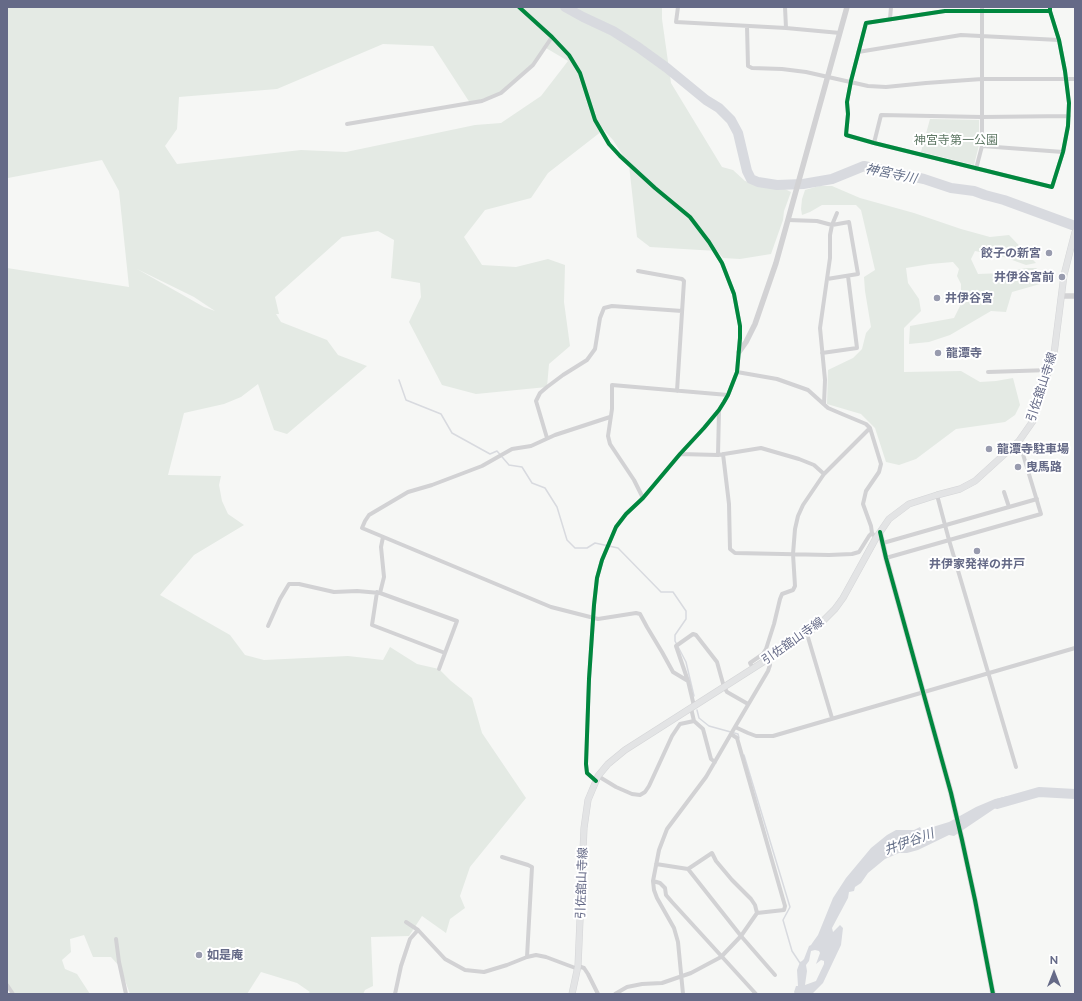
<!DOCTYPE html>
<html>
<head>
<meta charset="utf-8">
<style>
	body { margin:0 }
	#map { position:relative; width:1082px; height:1001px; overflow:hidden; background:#f6f7f5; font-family:Raleway,sans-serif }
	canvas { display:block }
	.frame { position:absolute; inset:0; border:8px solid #656a87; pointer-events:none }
	.north { position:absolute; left:1034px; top:953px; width:40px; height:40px; -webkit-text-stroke:3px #fff; paint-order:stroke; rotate:0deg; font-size:11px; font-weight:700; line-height:16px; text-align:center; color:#656a87 }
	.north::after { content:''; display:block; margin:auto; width:14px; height:18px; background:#656a87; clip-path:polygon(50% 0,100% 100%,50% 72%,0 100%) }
</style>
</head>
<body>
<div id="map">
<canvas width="1082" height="1001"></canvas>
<div class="frame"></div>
<div class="north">N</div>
</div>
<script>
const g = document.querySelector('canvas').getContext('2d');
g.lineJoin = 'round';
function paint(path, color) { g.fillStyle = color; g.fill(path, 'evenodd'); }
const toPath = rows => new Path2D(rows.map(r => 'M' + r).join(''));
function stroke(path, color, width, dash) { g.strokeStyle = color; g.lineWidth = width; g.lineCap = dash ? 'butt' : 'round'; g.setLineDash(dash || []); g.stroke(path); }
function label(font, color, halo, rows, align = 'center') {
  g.font = font + ' Raleway,"Noto Sans JP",sans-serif'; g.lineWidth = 4; g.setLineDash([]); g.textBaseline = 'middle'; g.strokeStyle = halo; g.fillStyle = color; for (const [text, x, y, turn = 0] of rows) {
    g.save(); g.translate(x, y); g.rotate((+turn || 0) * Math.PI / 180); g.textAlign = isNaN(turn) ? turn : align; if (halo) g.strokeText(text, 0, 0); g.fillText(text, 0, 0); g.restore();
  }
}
const green = toPath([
	[7,7,662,7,662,19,671,83,722,167,733,170,745,181,762,185,775,184,791,192,784,211,783,220,771,254,740,259,723,258,717,251,650,247,637,237,629,165,613,140,600,126,602,131,548,173,531,198,485,210,464,237,482,265,516,267,548,259,565,265,564,302,570,346,549,364,547,387,476,394,442,385,409,322,421,297,420,283,391,278,394,240,378,231,342,237,275,297,279,314,276,314,281,322,327,340,338,355,367,366,287,434,274,430,258,384,241,397,224,404,184,413,168,475,221,476,219,485,222,501,228,514,244,525,194,555,160,595,230,635,245,655,264,660,348,656,383,660,390,647,417,664,439,669,451,681,472,698,482,733,526,798,470,867,460,896,465,908,450,919,446,933,422,916,409,936,371,937,373,986,365,990,363,994,307,994,310,992,297,983,261,972,247,994,130,994,120,967,111,957,93,957,84,935,70,939,71,952,62,960,65,969,77,974,90,994,12,994,7,985,7,268,129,287,119,191,102,160,8,178,7,169],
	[383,44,433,46,470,103,501,93,530,67,546,48,568,61,541,96,501,123,475,125,346,152,301,150,177,164,165,146,177,129,179,97,277,89],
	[137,269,194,297,215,311,204,307],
	[930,119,979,120,979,145,974,165,921,152],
	[819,186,832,186,860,198,914,213,961,229,990,237,1009,235,1036,263,1026,265,1004,257,975,251,971,259,978,274,1003,273,1026,268,1036,268,1044,275,1040,284,1012,292,1006,312,991,311,950,335,929,342,909,344,910,326,954,318,961,304,961,284,957,276,959,269,953,262,930,264,906,268,908,283,919,299,921,311,904,328,904,372,961,371,980,382,996,381,1013,378,1020,405,1015,415,1005,422,956,429,916,459,899,465,886,462,875,428,861,414,827,404,828,370,853,358,862,349,866,333,871,327,865,291,864,277,875,270,861,210,856,205,822,205,810,212,802,215,801,209,802,199,805,190]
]);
const water = toPath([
	[1008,796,1010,802,1003,803,954,836,949,835,918,850,907,853,899,853,885,859,868,873,861,883,855,887,854,891,849,892,848,898,832,928,833,932,840,925,843,928,841,945,823,983,812,994,795,994,794,992,796,986,798,986,797,970,800,962,802,961,804,959,809,946,811,945,813,942,818,935,833,898,846,878,871,848,887,835,896,830,914,830,920,827,921,829,920,832,914,836,913,838,916,838,926,829,949,822,976,807,995,799],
	[815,950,819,951,820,953,816,964,821,960,824,961,824,964,816,981,805,985,807,971,806,965,809,961,811,951]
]);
const stream = toPath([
	[399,380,406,400,441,414,452,433,490,454,497,451,509,465,522,467,532,483,545,488,557,507,567,540,575,548,587,548,595,543,618,548,661,592,673,592,686,611,686,619,675,635,675,641,686,662,694,696],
	[697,710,699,718,709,726,738,734,739,738],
	[744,755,790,907,783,920,792,951,800,963]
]);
const river = toPath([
	[565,7,583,17,613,31,638,47,667,68,706,100,719,108,731,120,738,133,747,171,751,179,758,182,777,185,803,184,832,179,864,166,924,179,951,188,974,191,985,195,1004,200,1075,226],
	[997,804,1039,792,1075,794]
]);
const minor = toPath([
	[519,7,552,37,569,55,580,73,595,120,609,144,620,156,655,188,690,217,709,242,722,263,734,294,740,326,740,338,737,372,728,395,724,402,719,410,704,428,680,454,643,498,626,514,616,527,602,560,597,578,594,605,589,679,586,764,587,773,596,781],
	[678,7,676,22,786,28],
	[785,7,786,28,840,33],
	[1050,11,945,11,866,23,851,81,847,102,848,114,846,135,874,143,1052,187,1063,152,1068,126,1069,103,1065,71,1059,40,1050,11,1050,7],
	[890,19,891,7],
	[747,26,748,66,752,68,782,69,806,72,868,86,886,87,926,83,982,79,1075,79],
	[858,52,961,35,1059,40],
	[347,124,482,101,501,93,533,65,552,37],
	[874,143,881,115,982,117,1069,116],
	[982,146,1063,152],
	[976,169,982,146,982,7],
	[788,220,817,221,832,225,849,222,858,274,827,279],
	[638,271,682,279,684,281,677,391],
	[822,353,857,348,848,276],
	[737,372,777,379,808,390,828,408,842,414,866,424,870,428,881,464,879,472,866,491,863,504,871,526,872,533,876,538],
	[988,372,1050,370],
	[824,404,825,380,820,328,830,258,830,235,832,225,837,213],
	[610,417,555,435,531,446,512,449,482,466,432,485,408,492,369,515,365,521,362,528,551,607,598,619,636,613,640,614,647,627,662,652,673,672,688,681,694,706],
	[547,438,536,401,540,393,547,387,563,375,587,360,595,349,600,318,604,308,612,306,682,311],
	[680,454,718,455,761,448,799,459,814,465,824,474],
	[723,454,729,504,730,549,735,553,829,555,852,554,859,552,869,536,872,533],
	[718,455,719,410],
	[1004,492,1009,507],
	[937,495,949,540,1016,767],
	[643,498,634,480,610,444,608,436,612,409,612,385,728,395],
	[883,543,1037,499],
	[886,558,1041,514,1019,441],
	[377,592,372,625,445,653],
	[380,593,457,621,439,669],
	[268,626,280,599,289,584,299,584,334,592,357,591,380,593,384,577,381,547,383,537],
	[807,634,832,718],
	[753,668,750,663,763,654,766,649,774,624,780,599,782,594,793,590,795,586,793,554,795,529,798,516,803,505,824,474,870,428],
	[688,681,676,646,693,634,696,635,717,662,724,687,727,692,748,704],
	[694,721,703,729,711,759,715,762],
	[735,727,748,733,756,736,773,736,1075,648],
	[598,776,616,787,632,794,640,795,645,792,649,786,672,736,680,724,694,721,691,708],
	[502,857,528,865,532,867,527,957],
	[656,864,688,869,741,936,775,975],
	[688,869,712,853,716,861,732,880,751,899,755,905,757,913],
	[653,881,660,883,665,888,666,895,672,902,756,994],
	[406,922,418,930,445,959,465,970,484,972,507,965,527,957,536,955,546,957,578,969],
	[116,939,119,962,126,994],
	[578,966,584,968,588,974,598,994],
	[7,985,13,994],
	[395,994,401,966,410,939,418,930],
	[615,994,627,987,642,984,662,983,691,973,721,957,741,936,757,913,784,910,785,906,737,738,731,734],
	[683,994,678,942,674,928,657,898,654,890,653,881,659,850,667,829,706,777,735,727,768,671,770,665,770,657]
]);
const tertiary = toPath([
	[1062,296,1075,296],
	[739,352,746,342,755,324,776,263,847,7],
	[880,532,886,558,951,793,962,840,975,900,993,994]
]);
const secondary = toPath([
	[572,994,578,966,584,828,588,800,596,781,598,776,608,764,625,750,807,634,823,621,835,609,843,598,876,538,889,519,909,504,937,495,960,489,975,481,1019,441,1033,421,1054,354,1064,275,1075,232]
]);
const cycleway = toPath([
	[519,7,552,37,569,55,580,73,595,120,609,144,620,156,655,188,690,217,709,242,722,263,734,294,740,326,740,338,737,372,728,395,724,402,719,410,704,428,680,454,643,498,626,514,616,527,602,560,597,578,594,605,589,679,586,764,587,773,596,781],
	[1050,11,945,11,866,23,851,81,847,102,848,114,846,135,874,143,1052,187,1063,152,1068,126,1069,103,1065,71,1059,40,1050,11,1050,7],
	[880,532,886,558,951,793,962,840,975,900,993,994]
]);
const markers = [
	[1049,253,4,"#989bae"],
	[1062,277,4,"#989bae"],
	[937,298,4,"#989bae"],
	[938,353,4,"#989bae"],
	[989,449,4,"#989bae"],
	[1018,467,4,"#989bae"],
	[977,551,4,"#989bae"],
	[199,955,4,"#989bae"]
];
const parkNames = [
	["神宮寺第一公園",956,140]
];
const poiNames = [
	["餃子の新宮",1041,253,"right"],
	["井伊谷宮前",1054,277,"right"],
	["井伊谷宮",945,298],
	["龍潭寺",946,353],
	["龍潭寺駐車場",997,449],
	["曳馬路",1026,467],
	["井伊家発祥の井戸",977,564,"center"],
	["如是庵",207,955]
];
const streetNames = [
	["引佐舘山寺線",1042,387,-72],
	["引佐舘山寺線",793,641,-35],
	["引佐舘山寺線",582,883,-88]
];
const waterNames = [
	["神宮寺川",891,174,12],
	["井伊谷川",909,842,-20]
];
paint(green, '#e4eae4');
paint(water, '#d8dadf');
stroke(stream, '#d8dadf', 1.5);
stroke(river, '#d8dadf', 10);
stroke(secondary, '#d4d5d7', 7);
stroke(minor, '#d2d2d4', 4);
stroke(tertiary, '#d2d2d4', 5.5);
stroke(secondary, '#e3e4e5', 6);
stroke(cycleway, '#00873e', 4);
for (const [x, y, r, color] of markers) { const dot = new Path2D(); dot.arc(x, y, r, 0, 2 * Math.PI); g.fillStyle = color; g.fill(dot); stroke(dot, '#fff', 1.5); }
label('12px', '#607966', '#fff', parkNames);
label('bold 12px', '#656a87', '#fff', poiNames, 'left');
label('12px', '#656a87', '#fff', streetNames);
label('italic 13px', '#66718a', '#fff', waterNames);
</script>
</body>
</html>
